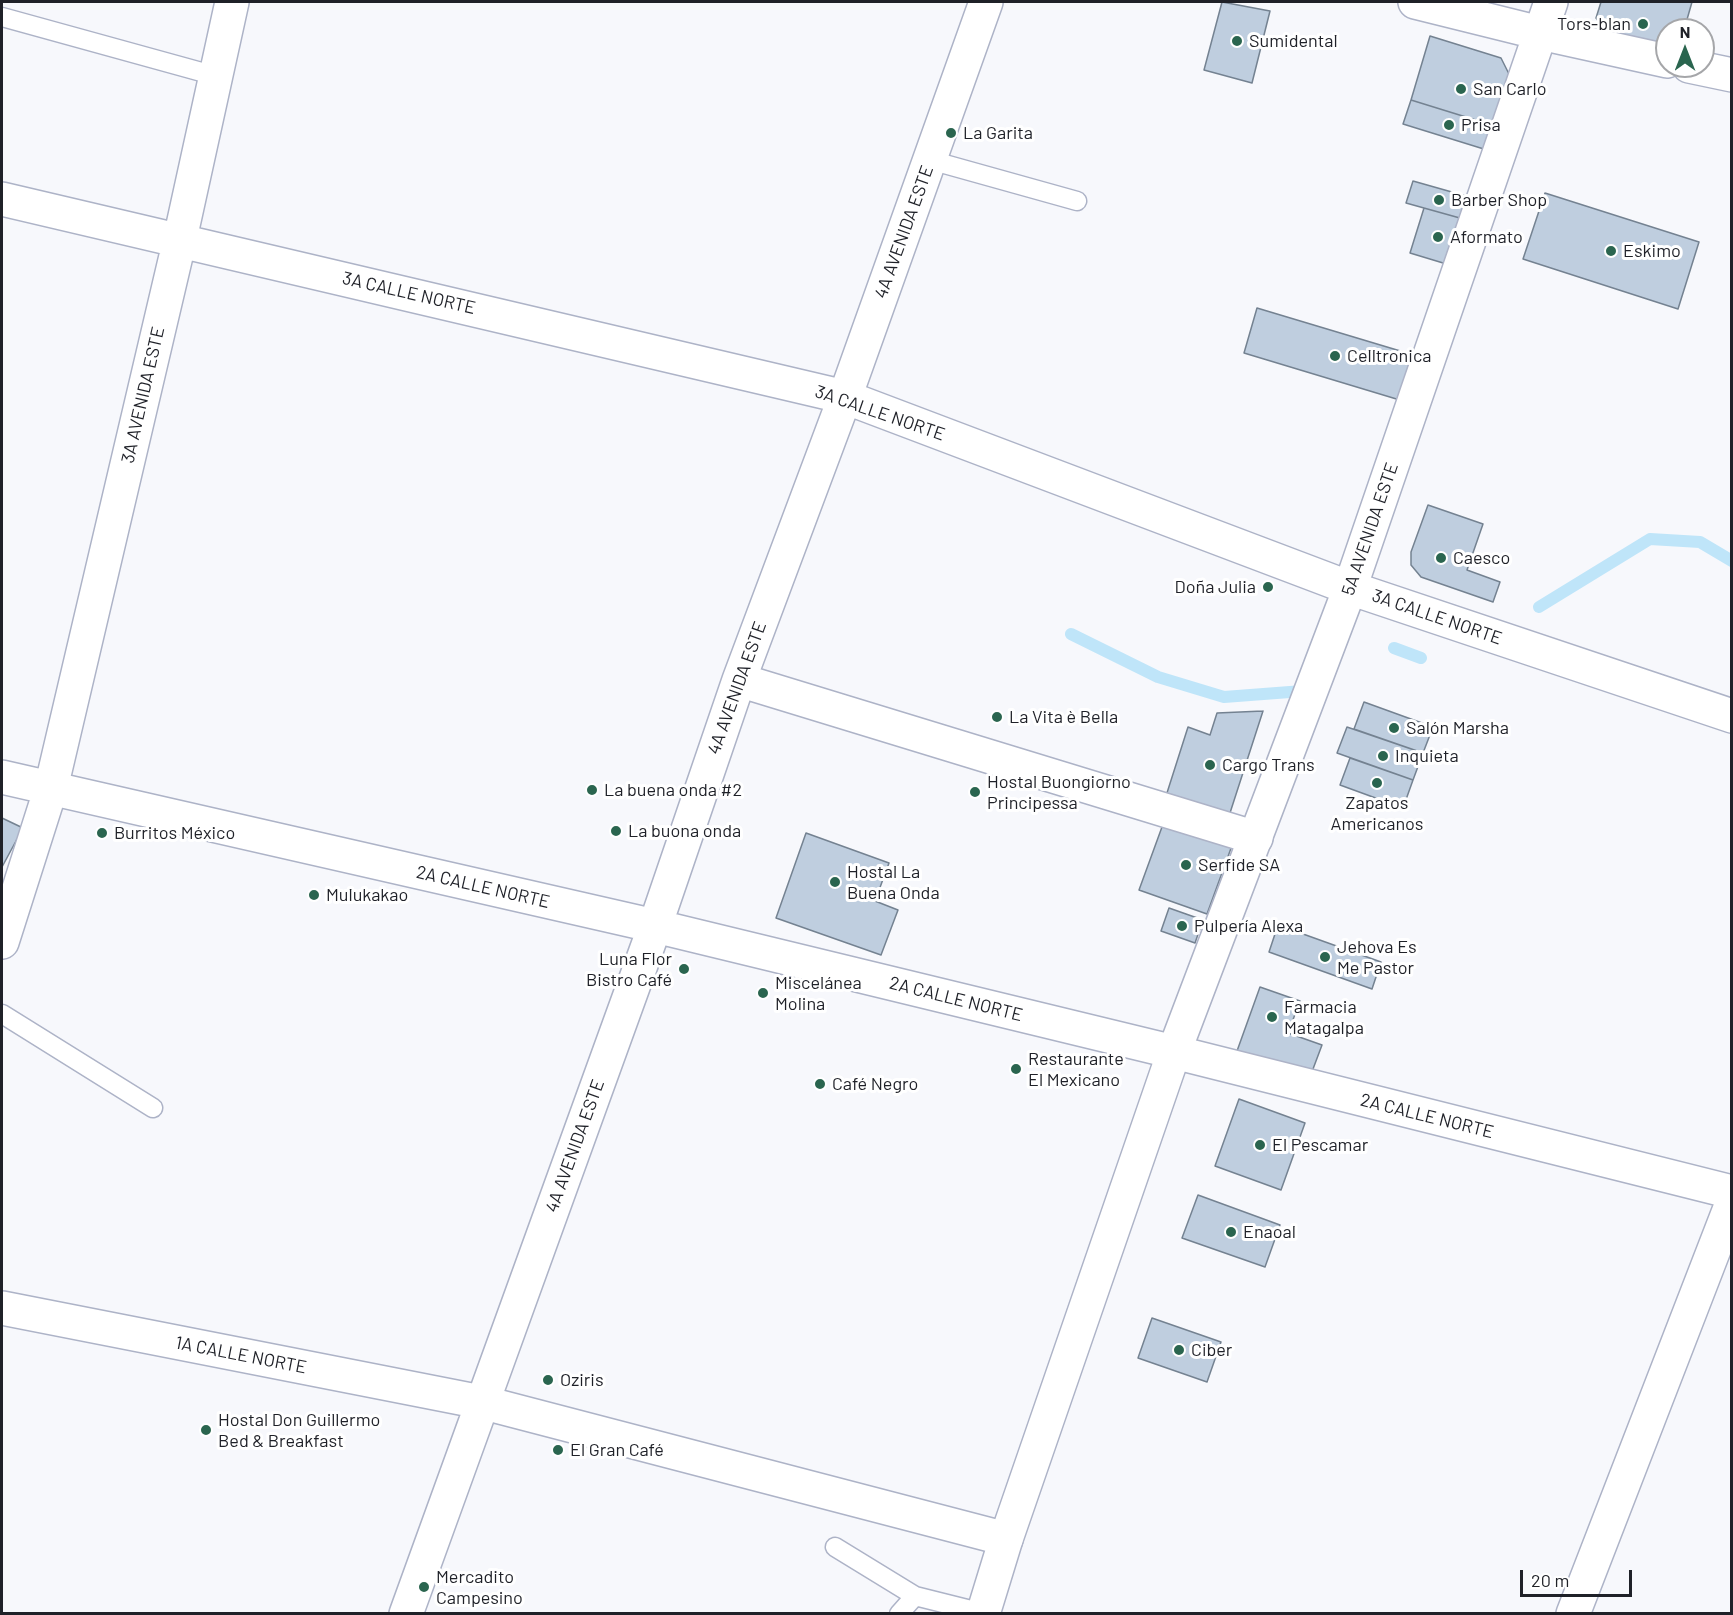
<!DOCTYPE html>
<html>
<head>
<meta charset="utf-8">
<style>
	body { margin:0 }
	#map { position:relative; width:1733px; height:1615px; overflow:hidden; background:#f7f8fc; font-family:Barlow,sans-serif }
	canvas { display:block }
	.frame { position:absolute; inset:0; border:3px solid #1f2128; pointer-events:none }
	.north { position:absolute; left:1655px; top:18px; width:60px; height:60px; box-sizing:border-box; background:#fff; border:2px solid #a5a6a9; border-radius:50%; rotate:0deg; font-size:16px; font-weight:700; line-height:24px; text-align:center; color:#1f2128 }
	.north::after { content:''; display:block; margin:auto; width:21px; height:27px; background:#2a654f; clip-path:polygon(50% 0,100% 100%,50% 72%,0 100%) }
	.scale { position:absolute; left:1520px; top:1570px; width:112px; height:27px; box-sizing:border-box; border:3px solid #1f2128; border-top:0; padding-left:8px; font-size:18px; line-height:21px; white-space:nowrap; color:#1f2128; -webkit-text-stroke:4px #fff; paint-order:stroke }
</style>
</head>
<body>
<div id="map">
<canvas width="1733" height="1615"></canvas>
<div class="frame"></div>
<div class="north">N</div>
<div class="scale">20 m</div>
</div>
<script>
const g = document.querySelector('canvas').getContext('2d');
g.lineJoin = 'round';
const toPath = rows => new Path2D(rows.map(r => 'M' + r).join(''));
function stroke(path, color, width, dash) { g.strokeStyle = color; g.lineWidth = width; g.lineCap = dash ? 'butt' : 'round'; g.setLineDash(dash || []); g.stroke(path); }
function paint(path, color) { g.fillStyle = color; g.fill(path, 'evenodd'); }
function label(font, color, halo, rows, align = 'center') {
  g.font = font + ' Barlow,sans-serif'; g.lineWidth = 6; g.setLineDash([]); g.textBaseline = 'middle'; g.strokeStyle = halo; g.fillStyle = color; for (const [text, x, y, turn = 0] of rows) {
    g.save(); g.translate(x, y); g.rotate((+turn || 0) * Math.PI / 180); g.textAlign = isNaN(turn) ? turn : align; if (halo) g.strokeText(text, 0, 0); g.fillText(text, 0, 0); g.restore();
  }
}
const stream = toPath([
	[1539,607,1650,539,1700,542,1732,561],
	[1071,634,1158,677,1224,697,1303,691],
	[1394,648,1421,658]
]);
const building = toPath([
	[1222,2,1270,11,1252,83,1204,70,1222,2],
	[1601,2,1692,2,1684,30,1667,30,1667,50,1607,33,1596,18,1601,2],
	[1430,36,1501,58,1511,78,1495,126,1411,100,1430,36],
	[1411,100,1495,126,1487,150,1403,124,1411,100],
	[1413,181,1473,198,1467,220,1406,203,1413,181],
	[1545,193,1699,242,1678,309,1523,259,1545,193],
	[1424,208,1467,220,1453,266,1410,253,1424,208],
	[1257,308,1427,359,1413,404,1244,353,1257,308],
	[1428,505,1483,524,1467,570,1500,582,1493,602,1421,577,1411,565,1411,552,1428,505],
	[1364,702,1433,727,1423,753,1354,729,1364,702],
	[1263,711,1229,816,1166,796,1188,727,1210,735,1217,713,1263,711],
	[1347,727,1423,753,1413,780,1337,753,1347,727],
	[1350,758,1413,780,1403,808,1340,785,1350,758],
	[1166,816,1234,840,1207,914,1139,890,1166,816],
	[2,818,23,828,2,867,2,818],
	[806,833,889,863,875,901,898,910,881,955,776,918,806,833],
	[1169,908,1203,920,1195,943,1161,931,1169,908],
	[1278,925,1381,962,1372,989,1269,952,1278,925],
	[1260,987,1300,1001,1288,1033,1322,1045,1310,1077,1237,1051,1260,987],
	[1239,1099,1305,1123,1281,1190,1215,1166,1239,1099],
	[1198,1195,1280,1225,1265,1267,1182,1238,1198,1195],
	[1152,1318,1221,1342,1207,1382,1138,1358,1152,1318]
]);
const lane = toPath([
	[2,17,216,76],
	[930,160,1077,201],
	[2,1014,153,1108],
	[835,1547,915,1596],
	[899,1614,915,1596,983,1613]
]);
const street = toPath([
	[1540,33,1667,61],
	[1689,66,1732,75],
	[2,199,845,397,1350,588,1732,716],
	[739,680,1256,838],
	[2,777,655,926,1174,1052,1732,1192],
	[2,942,51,788,180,239,232,2],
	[2,1308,481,1402,1006,1539],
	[406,1614,655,926,739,680,845,397,986,2],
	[1573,1614,1732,1203]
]);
const secondary = toPath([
	[1415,2,1540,33],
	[983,1614,1006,1539,1174,1052,1350,588,1551,2]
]);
const markers = [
	[1643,24,6,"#2a654f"],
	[1237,41,6,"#2a654f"],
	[1461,89,6,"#2a654f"],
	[1449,125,6,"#2a654f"],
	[951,133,6,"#2a654f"],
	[1439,200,6,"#2a654f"],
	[1438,237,6,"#2a654f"],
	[1611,251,6,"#2a654f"],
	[1335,356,6,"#2a654f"],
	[1441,558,6,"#2a654f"],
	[1268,587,6,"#2a654f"],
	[997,717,6,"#2a654f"],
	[1394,728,6,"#2a654f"],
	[1383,756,6,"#2a654f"],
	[1210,765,6,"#2a654f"],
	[1377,783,6,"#2a654f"],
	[592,790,6,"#2a654f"],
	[975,792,6,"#2a654f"],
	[616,831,6,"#2a654f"],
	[102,833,6,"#2a654f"],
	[1186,865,6,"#2a654f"],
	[835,882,6,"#2a654f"],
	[314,895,6,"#2a654f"],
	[1182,926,6,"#2a654f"],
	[1325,957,6,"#2a654f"],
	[684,969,6,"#2a654f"],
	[763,993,6,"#2a654f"],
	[1272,1017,6,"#2a654f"],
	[1016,1069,6,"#2a654f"],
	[820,1084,6,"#2a654f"],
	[1260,1145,6,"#2a654f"],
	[1231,1232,6,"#2a654f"],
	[1179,1350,6,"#2a654f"],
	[548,1380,6,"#2a654f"],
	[206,1430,6,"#2a654f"],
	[558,1450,6,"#2a654f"],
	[424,1587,6,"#2a654f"]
];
const poiNames = [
	["Tors-blan",1631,24,"right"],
	["Sumidental",1249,41],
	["San Carlo",1473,89],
	["Prisa",1461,125],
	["La Garita",963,133],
	["Barber Shop",1451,200],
	["Aformato",1450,237],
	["Eskimo",1623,251],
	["Celltronica",1347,356],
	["Caesco",1453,558],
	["Doña Julia",1256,587,"right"],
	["La Vita è Bella",1009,717],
	["Salón Marsha",1406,728],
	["Inquieta",1395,756],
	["Cargo Trans",1222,765],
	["Hostal Buongiorno",987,782],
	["Principessa",987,803],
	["La buena onda #2",604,790],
	["Zapatos",1377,803,"center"],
	["Americanos",1377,824,"center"],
	["La buona onda",628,831],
	["Burritos México",114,833],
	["Serfide SA",1198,865],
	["Hostal La",847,872],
	["Buena Onda",847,893],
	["Mulukakao",326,895],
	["Pulpería Alexa",1194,926],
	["Jehova Es",1337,947],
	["Me Pastor",1337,968],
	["Luna Flor",672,959,"right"],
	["Bistro Café",672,980,"right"],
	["Miscelánea",775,983],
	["Molina",775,1004],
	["Farmacia",1284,1007],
	["Matagalpa",1284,1028],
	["Restaurante",1028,1059],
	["El Mexicano",1028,1080],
	["Café Negro",832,1084],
	["El Pescamar",1272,1145],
	["Enaoal",1243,1232],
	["Ciber",1191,1350],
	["Oziris",560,1380],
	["Hostal Don Guillermo",218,1420],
	["Bed & Breakfast",218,1441],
	["El Gran Café",570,1450],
	["Mercadito",436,1577],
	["Campesino",436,1598]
];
const streetNames = [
	["4A AVENIDA ESTE",904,232,-70],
	["3A CALLE NORTE",409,293,13],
	["3A AVENIDA ESTE",143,395,-77],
	["3A CALLE NORTE",880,413,19],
	["5A AVENIDA ESTE",1370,529,-71],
	["3A CALLE NORTE",1437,617,19],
	["4A AVENIDA ESTE",737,688,-70],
	["2A CALLE NORTE",483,887,13],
	["2A CALLE NORTE",956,999,14],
	["2A CALLE NORTE",1427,1116,14],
	["4A AVENIDA ESTE",575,1146,-70],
	["1A CALLE NORTE",241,1355,11]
];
stroke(stream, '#bfe5f9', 12);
paint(building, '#bfcedf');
stroke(building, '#748291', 1.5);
stroke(lane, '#adb3c7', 21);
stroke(street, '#adb3c7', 36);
stroke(secondary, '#adb3c7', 36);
stroke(lane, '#fff', 18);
stroke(street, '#fff', 33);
stroke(secondary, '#fff', 33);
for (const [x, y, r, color] of markers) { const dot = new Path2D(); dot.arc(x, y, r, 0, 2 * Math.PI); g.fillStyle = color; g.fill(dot); stroke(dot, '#fff', 2); }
label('18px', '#1f2128', '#fff', poiNames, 'left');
label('18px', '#1f2128', '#fff', streetNames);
</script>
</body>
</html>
